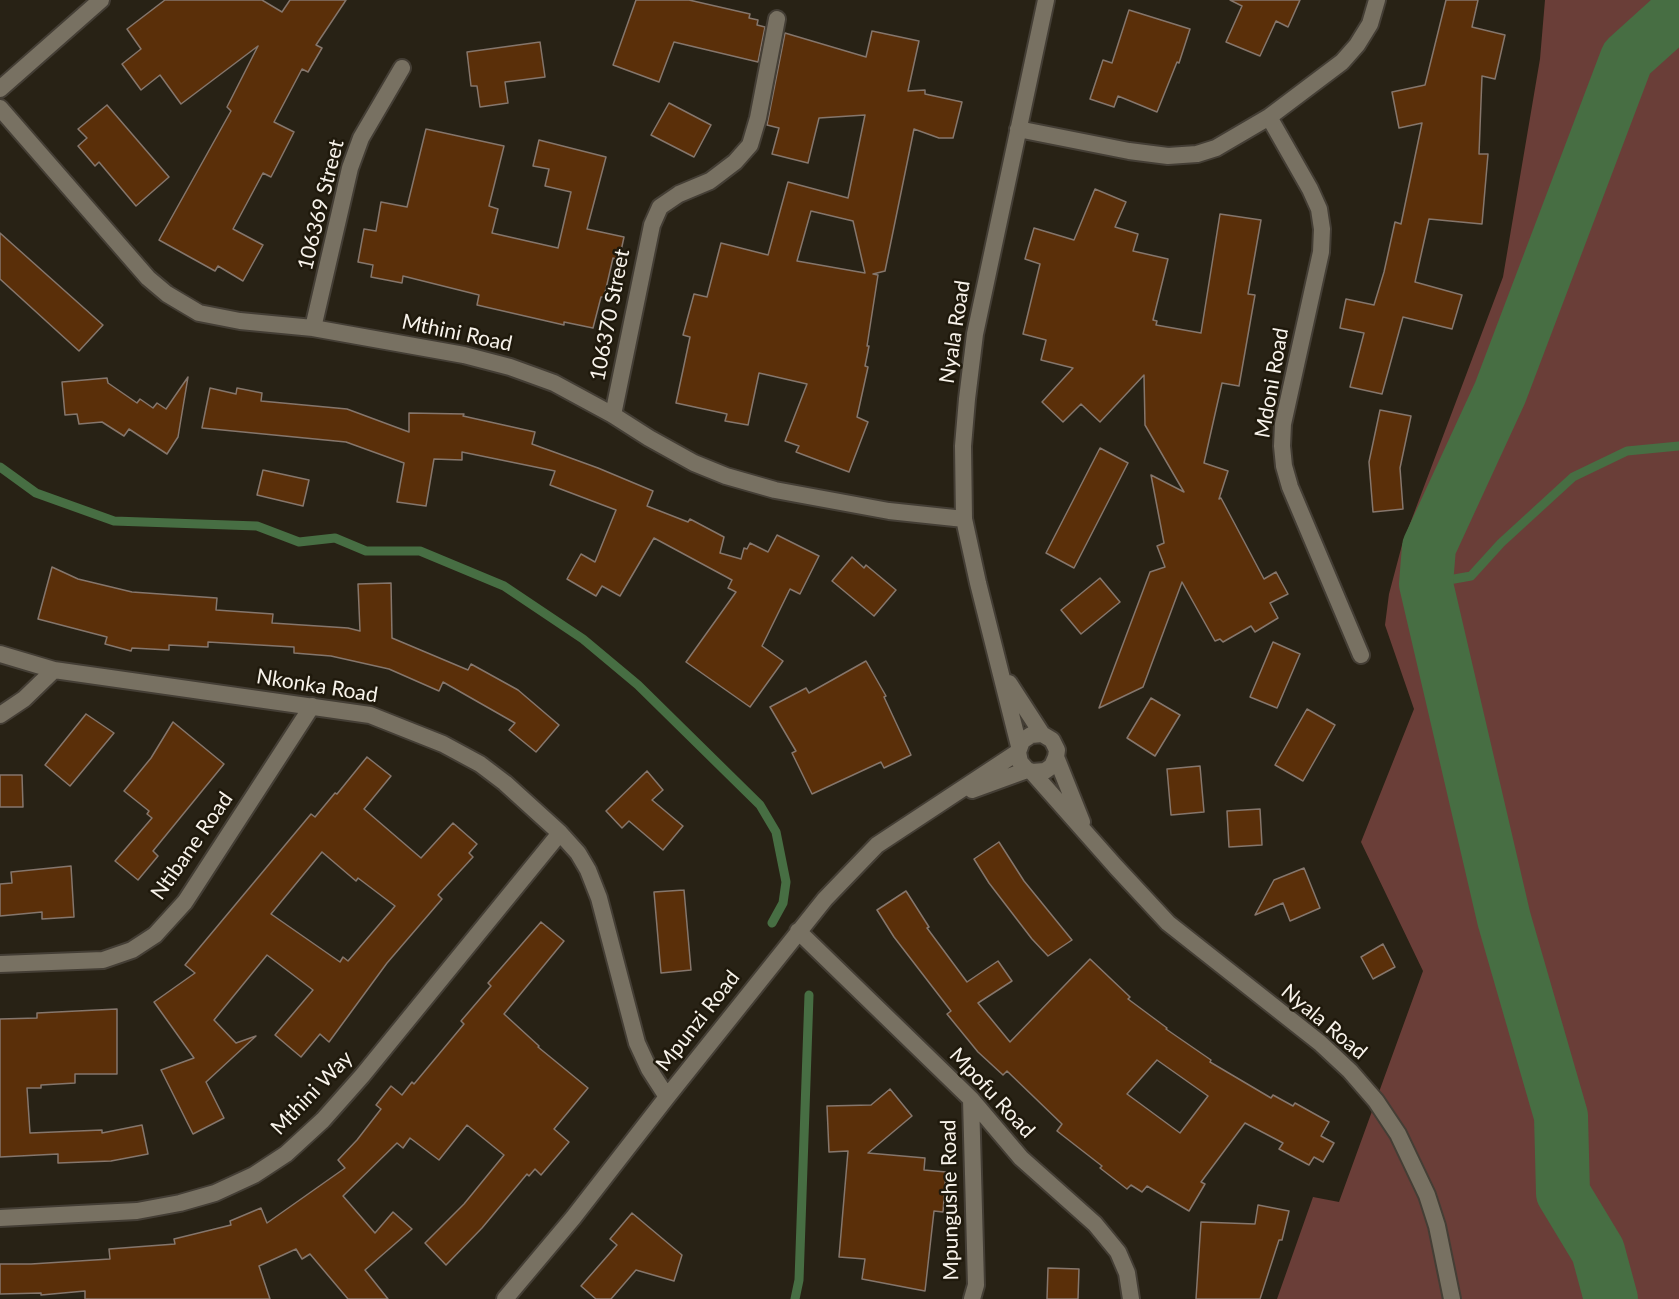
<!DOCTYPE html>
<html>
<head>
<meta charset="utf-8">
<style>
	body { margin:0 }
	canvas { display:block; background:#282215 }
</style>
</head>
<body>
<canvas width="1679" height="1299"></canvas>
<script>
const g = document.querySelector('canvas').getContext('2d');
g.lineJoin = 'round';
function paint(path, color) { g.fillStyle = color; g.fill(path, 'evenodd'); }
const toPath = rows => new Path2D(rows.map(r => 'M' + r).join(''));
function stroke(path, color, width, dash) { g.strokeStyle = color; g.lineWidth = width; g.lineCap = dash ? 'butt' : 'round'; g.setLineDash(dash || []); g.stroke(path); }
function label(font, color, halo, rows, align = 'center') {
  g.font = font + ' Lato,sans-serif'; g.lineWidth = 5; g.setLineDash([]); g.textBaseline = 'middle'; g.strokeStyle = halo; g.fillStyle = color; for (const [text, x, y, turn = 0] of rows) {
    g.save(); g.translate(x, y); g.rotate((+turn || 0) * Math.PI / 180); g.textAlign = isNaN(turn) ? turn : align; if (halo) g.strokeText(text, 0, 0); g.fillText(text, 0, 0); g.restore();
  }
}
const green = toPath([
	[1545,0,1679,0,1679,1299,1277,1299,1313,1197,1339,1202,1423,971,1361,842,1414,709,1385,625,1389,594,1402,545,1503,277,1540,59]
]);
const stream = toPath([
	[0,467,36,493,114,521,257,526,299,542,335,538,366,551,420,551,504,586,583,639,638,685,760,805,776,832,786,882,783,903,772,923],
	[1426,584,1471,576,1501,543,1573,477,1627,451,1679,446],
	[795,1299,799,1280,809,995]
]);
const river = toPath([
	[1611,1299,1598,1251,1563,1193,1561,1116,1504,919,1426,584,1429,547,1500,393,1627,58,1679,11]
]);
const building = toPath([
	[165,0,262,0,282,12,290,0,346,0,316,45,322,48,308,72,302,69,274,122,294,132,271,177,263,173,233,229,263,245,243,281,218,266,215,271,159,240,231,111,227,107,258,46,181,104,160,75,141,90,122,64,141,49,127,29,165,0],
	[636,0,689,0,750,14,749,18,758,20,757,25,765,27,758,62,674,42,659,82,613,65,636,0],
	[1230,0,1300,0,1288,27,1276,21,1260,56,1226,42,1242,6,1230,0],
	[1446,0,1478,0,1472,27,1505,35,1495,79,1482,76,1479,154,1488,154,1482,224,1429,219,1415,282,1462,295,1452,329,1403,317,1382,394,1350,387,1364,333,1340,328,1346,299,1374,305,1384,272,1395,222,1401,224,1422,123,1399,128,1392,92,1425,85,1446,0],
	[1129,10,1190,29,1179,63,1177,62,1157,112,1118,96,1114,107,1090,99,1103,60,1112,63,1129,10],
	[872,31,919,41,908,91,925,90,925,94,962,102,953,138,939,138,914,129,885,271,873,274,878,275,867,346,869,346,865,366,868,367,857,417,868,422,849,472,796,452,799,446,785,441,807,384,759,373,748,425,725,421,727,414,676,403,690,337,683,335,694,294,707,297,721,243,768,255,788,182,848,198,865,115,819,118,808,163,772,154,779,128,767,125,785,33,866,57,872,31],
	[811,211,853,221,865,273,797,261,811,211],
	[540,42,545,77,505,82,508,103,480,107,477,86,471,86,467,52,540,42],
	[669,103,711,125,694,157,651,135,669,103],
	[107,105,169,177,136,206,99,162,95,166,78,146,87,138,78,129,107,105],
	[426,129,504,146,489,206,498,209,492,233,558,248,571,192,545,186,549,169,533,166,539,140,606,157,587,229,624,237,619,260,613,258,604,297,601,297,593,328,564,322,564,325,477,305,479,295,403,276,402,283,371,277,373,265,358,262,364,229,376,231,381,202,407,207,426,129],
	[1095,189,1126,202,1115,227,1138,234,1133,251,1168,259,1153,320,1157,321,1156,325,1201,333,1220,214,1261,220,1248,294,1255,295,1239,386,1222,383,1204,463,1228,471,1219,499,1221,498,1264,579,1276,572,1288,594,1270,603,1278,618,1255,632,1251,626,1223,642,1220,639,1215,641,1182,582,1143,687,1099,708,1150,572,1165,567,1157,546,1164,543,1151,475,1184,492,1145,425,1144,375,1100,422,1081,404,1063,422,1042,402,1073,368,1041,360,1046,340,1023,334,1040,264,1025,259,1034,228,1074,240,1095,189],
	[0,233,103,325,79,351,0,279,0,233],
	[188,377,178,437,167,454,129,429,124,436,102,422,79,424,77,414,65,415,62,382,107,378,108,383,137,403,140,399,153,408,157,403,166,409,188,377],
	[210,388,236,394,237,388,262,393,261,401,347,409,409,432,409,413,464,414,463,416,535,432,532,444,598,468,653,491,647,506,688,522,690,519,724,537,720,553,741,559,744,548,747,549,750,543,768,552,777,535,819,556,800,594,790,589,762,646,783,661,750,707,686,662,736,592,728,588,732,580,654,538,620,596,602,586,596,596,567,579,581,554,595,562,616,510,550,485,555,471,462,452,462,460,434,459,426,506,397,502,404,463,346,442,202,428,210,388],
	[1380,410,1411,416,1400,468,1403,509,1373,512,1369,462,1380,410],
	[1100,448,1128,463,1074,568,1046,553,1100,448],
	[263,470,309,480,303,506,257,495,263,470],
	[852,557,864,568,866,565,896,590,874,616,832,581,852,557],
	[52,567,78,579,132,592,217,598,216,610,273,614,272,623,348,628,360,631,358,584,391,583,392,638,468,670,471,664,518,690,559,725,536,752,509,730,515,723,443,682,439,691,389,669,331,656,294,653,294,647,208,642,208,647,169,645,169,650,132,648,131,651,105,644,107,637,38,619,52,567],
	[1100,578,1120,602,1081,634,1061,610,1100,578],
	[1273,642,1300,654,1277,708,1250,697,1273,642],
	[866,661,886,696,884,697,911,755,884,768,881,762,812,794,792,753,796,751,770,707,806,688,809,693,866,661],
	[1151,698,1180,715,1155,756,1127,738,1151,698],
	[1307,709,1335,725,1303,781,1275,765,1307,709],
	[86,714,114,733,70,786,45,765,86,714],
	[173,722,224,764,153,851,158,856,138,880,115,861,152,818,147,814,149,811,124,791,151,758,173,722],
	[367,757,391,776,364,809,421,858,453,823,477,844,469,853,473,857,438,895,442,899,387,963,329,1042,320,1034,301,1057,275,1035,313,990,267,955,214,1020,236,1043,256,1036,206,1082,224,1118,193,1134,161,1070,194,1058,154,1002,195,973,185,965,311,814,315,817,335,793,337,794,367,757],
	[322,852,356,881,358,878,395,906,348,961,343,957,340,962,271,914,322,852],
	[1200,766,1204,812,1171,815,1167,769,1200,766],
	[647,771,663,790,652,800,683,826,663,850,629,821,622,828,606,811,647,771],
	[0,775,22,775,23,807,0,807,0,775],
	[1260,809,1262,845,1229,847,1227,811,1260,809],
	[999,842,1024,881,1072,940,1048,956,1032,939,989,883,974,859,999,842],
	[71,866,74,917,42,919,42,912,0,916,0,884,12,883,11,872,71,866],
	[1304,868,1320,908,1290,921,1283,903,1255,915,1274,880,1304,868],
	[684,890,691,970,661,973,654,892,684,890],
	[906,891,929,927,927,928,967,982,998,961,1012,981,978,1003,1010,1042,1090,959,1130,997,1128,999,1167,1028,1166,1029,1211,1060,1210,1062,1271,1098,1273,1095,1293,1106,1295,1103,1329,1122,1321,1136,1334,1143,1323,1162,1314,1157,1309,1165,1279,1149,1283,1143,1245,1123,1201,1182,1205,1184,1189,1211,1147,1186,1142,1192,1131,1185,1127,1189,1100,1168,1102,1166,1057,1131,1062,1124,1007,1071,1003,1075,978,1052,947,1014,951,1011,894,937,877,910,906,891],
	[1157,1060,1208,1096,1180,1133,1127,1094,1157,1060],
	[541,922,564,941,504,1014,539,1046,538,1047,588,1088,554,1129,569,1142,541,1175,535,1169,529,1176,527,1174,482,1228,446,1265,425,1243,464,1204,504,1155,467,1125,439,1160,410,1138,403,1148,397,1143,343,1196,375,1233,393,1212,412,1229,365,1270,388,1299,348,1299,310,1254,302,1259,296,1249,259,1266,270,1299,85,1299,85,1291,41,1295,41,1293,0,1294,0,1264,31,1264,110,1259,109,1249,175,1244,174,1239,231,1225,230,1221,261,1208,267,1223,345,1168,338,1160,357,1140,381,1109,376,1105,391,1086,402,1095,412,1082,414,1084,464,1024,461,1021,491,986,488,983,541,922],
	[1383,944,1395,967,1373,979,1361,957,1383,944],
	[117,1009,117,1074,75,1074,75,1083,41,1085,41,1088,27,1088,30,1133,102,1130,102,1133,142,1125,148,1154,111,1161,58,1163,58,1154,0,1157,0,1019,37,1018,37,1013,117,1009],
	[890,1089,912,1116,868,1153,925,1158,924,1170,946,1172,943,1212,934,1211,925,1291,862,1279,865,1259,839,1257,848,1151,829,1152,827,1106,871,1105,890,1089],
	[1258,1205,1289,1211,1282,1240,1279,1240,1260,1299,1196,1299,1201,1222,1255,1224,1258,1205],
	[632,1213,682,1255,674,1281,636,1270,611,1299,596,1299,581,1286,617,1245,610,1239,632,1213],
	[1048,1268,1079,1269,1078,1299,1047,1299,1048,1268]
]);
const minor = toPath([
	[0,89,101,0],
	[0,108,148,278,167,294,199,313,240,321,313,328,464,355,510,367,554,383,613,415,649,438,694,463,726,476,775,490,889,511,964,519],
	[1269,117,1310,189,1319,209,1322,229,1321,252,1283,424,1282,446,1284,466,1290,487,1361,655],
	[1018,129,1129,151,1168,156,1197,154,1216,148,1269,117,1342,62,1357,45,1370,24,1377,0],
	[313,328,350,168,361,138,402,68],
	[613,415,652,225,660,207,679,194,710,181,735,162,750,145,758,118,777,19],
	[0,654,54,670,370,715,443,744,480,764,505,783,560,833,578,853,588,870,599,898,637,1043,649,1069,667,1097],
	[1009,683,1042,734],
	[0,715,24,699,54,670],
	[1019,746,978,583,964,519,963,446,967,399,975,334,1046,0],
	[1056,757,1052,766,1045,771,1032,772,1027,770,1020,762,1018,752,1022,741,1031,735,1042,734,1052,740,1057,750,1056,757,1082,822],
	[1032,772,1116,867,1168,923,1320,1043,1350,1071,1376,1101,1398,1134,1427,1195,1437,1226,1452,1299],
	[972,790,1027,770],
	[798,931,971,1099,1021,1158,1095,1224,1118,1252,1127,1273,1131,1299],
	[0,964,103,960,132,950,155,935,185,902,312,706],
	[971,1099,976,1285,972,1299],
	[0,1218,137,1211,180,1203,215,1193,254,1175,286,1154,323,1120,362,1076,560,833],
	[505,1299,573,1218,667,1097,825,899,877,845,1018,752]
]);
const streetNames = [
	["106369 Street",321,205,-76],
	["106370 Street",610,315,-79],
	["Nyala Road",955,332,-81],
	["Mthini Road",457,333,12],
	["Mdoni Road",1272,383,-80],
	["Nkonka Road",317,686,9],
	["Ntibane Road",192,846,-55],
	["Mpunzi Road",698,1021,-52],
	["Nyala Road",1324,1022,40],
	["Mthini Way",312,1093,-46],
	["Mpofu Road",992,1093,47],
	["Mpungushe Road",950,1200,-91]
];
paint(green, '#6a3e38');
stroke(stream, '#476e43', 9);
stroke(river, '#476e43', 54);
paint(building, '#5a2f09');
stroke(building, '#85766c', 1.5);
stroke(minor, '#443e35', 20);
stroke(minor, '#787162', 16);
label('21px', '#f8f3eb', '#1f190c', streetNames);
</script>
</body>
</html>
